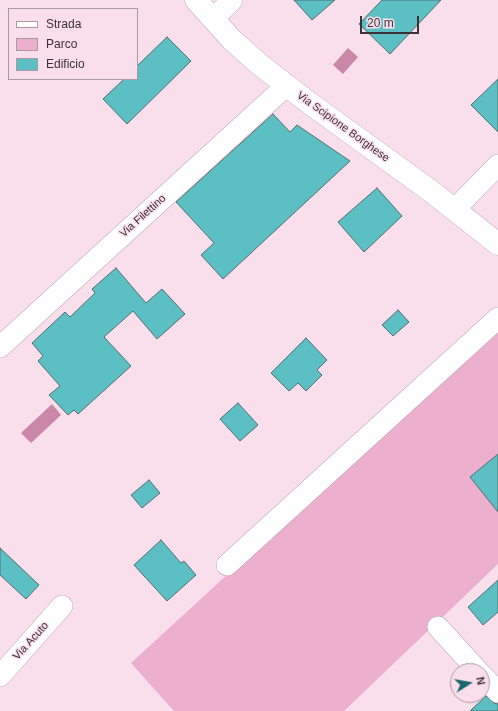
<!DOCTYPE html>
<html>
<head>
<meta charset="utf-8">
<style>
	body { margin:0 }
	#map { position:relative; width:498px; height:711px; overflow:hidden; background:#f9dfeb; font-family:Helvetica,sans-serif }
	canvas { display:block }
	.legend { position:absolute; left:8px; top:8px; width:130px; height:72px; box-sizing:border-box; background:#f9dfeb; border:1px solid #ad99a3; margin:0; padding:5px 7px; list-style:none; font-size:12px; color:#3b3136 }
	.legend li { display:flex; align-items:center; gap:8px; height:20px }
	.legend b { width:20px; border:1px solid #ad99a3 }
	.north { position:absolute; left:450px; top:663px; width:40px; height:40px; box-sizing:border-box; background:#f9dfeb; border:1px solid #ad99a3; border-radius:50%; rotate:79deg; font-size:11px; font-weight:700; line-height:16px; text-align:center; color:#3b3136 }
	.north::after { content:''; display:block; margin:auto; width:14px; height:18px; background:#1b686c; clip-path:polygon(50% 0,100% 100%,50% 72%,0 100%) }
	.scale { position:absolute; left:360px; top:16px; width:59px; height:18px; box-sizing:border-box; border:2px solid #3b3136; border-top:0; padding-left:5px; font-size:12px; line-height:14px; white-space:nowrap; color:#3b3136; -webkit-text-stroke:3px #f9dfeb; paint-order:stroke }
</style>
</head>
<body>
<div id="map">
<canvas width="498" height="711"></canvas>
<ul class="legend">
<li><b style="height:5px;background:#fff"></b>Strada</li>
<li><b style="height:11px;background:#ecafcd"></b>Parco</li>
<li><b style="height:11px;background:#5bbfc4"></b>Edificio</li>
</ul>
<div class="north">N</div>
<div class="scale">20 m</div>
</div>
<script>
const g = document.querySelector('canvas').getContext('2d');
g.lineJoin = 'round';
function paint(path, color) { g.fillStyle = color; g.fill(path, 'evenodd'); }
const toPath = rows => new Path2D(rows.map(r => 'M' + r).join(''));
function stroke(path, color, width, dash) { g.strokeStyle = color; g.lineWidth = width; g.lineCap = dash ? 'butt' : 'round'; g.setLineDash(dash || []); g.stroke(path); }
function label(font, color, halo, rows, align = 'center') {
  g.font = font + ' Helvetica,sans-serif'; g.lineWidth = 3; g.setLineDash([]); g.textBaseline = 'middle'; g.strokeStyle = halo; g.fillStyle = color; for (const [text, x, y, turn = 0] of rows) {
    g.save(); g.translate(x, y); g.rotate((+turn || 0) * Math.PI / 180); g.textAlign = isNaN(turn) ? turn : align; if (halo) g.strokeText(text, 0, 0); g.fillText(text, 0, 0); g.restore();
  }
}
const green = toPath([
	[498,326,498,564,344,711,174,711,131,663]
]);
const water = toPath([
	[348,48,358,57,343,74,333,65],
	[52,404,61,415,31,443,21,433]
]);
const building = toPath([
	[294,0,335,0,312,20,294,0],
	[382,0,441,0,390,54,359,24,382,0],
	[167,37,191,61,127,124,103,99,124,79,137,79,137,66,167,37],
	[498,79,498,132,471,105,498,79],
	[273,114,290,132,297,125,350,161,223,279,201,255,214,243,176,202,273,114],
	[377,188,402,216,364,252,338,222,377,188],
	[116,268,146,303,162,289,185,314,157,339,133,311,104,337,131,366,78,414,74,410,68,415,49,395,60,386,38,361,43,356,32,343,65,312,70,317,95,293,92,289,116,268],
	[398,310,409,322,393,336,382,325,398,310],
	[306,338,327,360,317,370,322,375,306,391,298,383,289,391,271,373,306,338],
	[238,403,258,425,240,441,220,419,238,403],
	[498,454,498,512,470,477,498,454],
	[149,480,160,493,142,508,131,495,149,480],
	[161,540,181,563,184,561,196,575,167,601,134,565,161,540],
	[0,548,39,585,26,599,0,575,0,548],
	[498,580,498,612,483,625,468,607,498,580],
	[486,696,494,703,498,704,498,711,470,711,486,696]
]);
const street = toPath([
	[213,19,232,0],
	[455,209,498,165],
	[0,347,286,86],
	[227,565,498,318],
	[438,627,478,671],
	[482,675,498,692],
	[0,676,62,606]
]);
const secondary = toPath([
	[196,0,232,40,259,64,308,102,432,192,498,244]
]);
const streetNames = [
	["Via Scipione Borghese",343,127,36],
	["Via Filettino",143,216,-42],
	["Via Acuto",31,641,-48]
];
paint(green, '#ecafcd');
paint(water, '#ca87a8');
paint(building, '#5bbfc4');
stroke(building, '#546f70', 1);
stroke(street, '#c3abb5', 22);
stroke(secondary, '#c3abb5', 23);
stroke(street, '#fff', 21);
stroke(secondary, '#fff', 22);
label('11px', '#3b3136', '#f9dfeb', streetNames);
</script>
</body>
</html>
